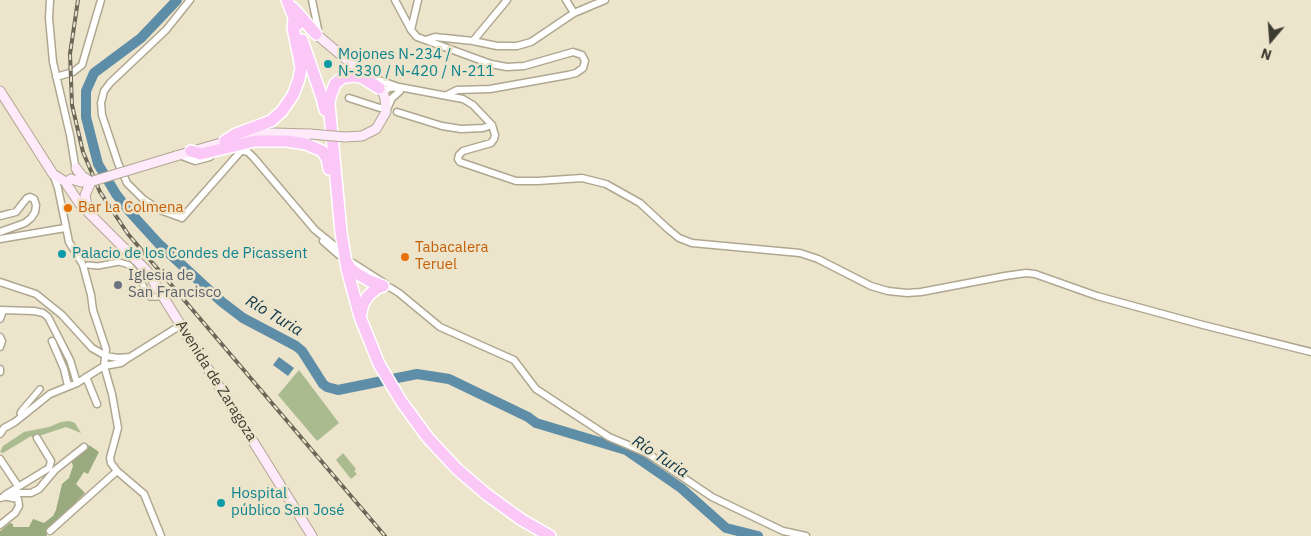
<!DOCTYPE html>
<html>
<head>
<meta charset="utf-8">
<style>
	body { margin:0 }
	#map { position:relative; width:1311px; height:536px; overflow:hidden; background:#ece4cb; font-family:"IBM Plex Sans",sans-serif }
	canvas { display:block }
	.north { position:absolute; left:1246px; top:15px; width:50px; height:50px; -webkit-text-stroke:4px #ece4cb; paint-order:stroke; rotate:198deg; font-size:14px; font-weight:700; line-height:20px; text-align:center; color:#3e3b31 }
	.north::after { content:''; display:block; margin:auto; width:18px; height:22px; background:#3e3b31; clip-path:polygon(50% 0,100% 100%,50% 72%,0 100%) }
</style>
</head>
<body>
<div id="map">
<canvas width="1311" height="536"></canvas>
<div class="north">N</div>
</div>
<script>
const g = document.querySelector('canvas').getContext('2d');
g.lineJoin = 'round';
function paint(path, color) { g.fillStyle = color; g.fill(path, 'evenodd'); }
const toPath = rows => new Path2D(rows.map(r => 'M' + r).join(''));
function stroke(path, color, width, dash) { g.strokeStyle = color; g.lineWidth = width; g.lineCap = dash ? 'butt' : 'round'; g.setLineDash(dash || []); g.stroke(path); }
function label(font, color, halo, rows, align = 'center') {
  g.font = font + ' "IBM Plex Sans",sans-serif'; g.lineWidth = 5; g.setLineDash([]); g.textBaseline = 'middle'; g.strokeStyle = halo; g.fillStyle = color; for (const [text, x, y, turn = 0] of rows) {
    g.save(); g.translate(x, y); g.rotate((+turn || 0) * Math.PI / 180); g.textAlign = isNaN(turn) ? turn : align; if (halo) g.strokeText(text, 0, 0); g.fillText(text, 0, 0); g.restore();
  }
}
const green = toPath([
	[299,370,339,423,317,441,278,395],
	[70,421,75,423,81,433,66,427,33,438,31,436,3,453,0,452,3,446,24,432,49,427,61,422],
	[343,453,356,469,354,471,357,474,351,479,336,460]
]);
const forest = toPath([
	[89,445,99,452,88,474,84,472,76,484,85,493,46,532,47,536,0,536,0,531,10,523,13,524,13,527,29,527,33,519,44,523,53,516,56,510,62,484,69,478,73,466,71,460,83,451]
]);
const water = toPath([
	[279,357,294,368,288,376,273,365]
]);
const river = toPath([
	[177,0,141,38,94,73,86,91,86,117,98,164,116,194,129,211,159,244,222,302,243,318,296,346,302,351,323,384,327,387,338,390,417,374,449,379,528,417,536,423,626,450,681,488,726,528,758,536]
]);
const pedestrian = toPath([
	[88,265,98,266,119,262,129,265,136,273,150,297,158,297,161,294],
	[21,417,20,413,22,410,40,389]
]);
const minor = toPath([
	[50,0,49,18,53,62,70,135,76,171],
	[190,0,166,30,110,83,104,91,101,103,102,115,118,163,127,183,143,199,160,210,182,218,241,151],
	[312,0,318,29,316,33],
	[395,0,411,30,417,37,491,64,507,67,524,66,573,52,582,55,585,61,583,68,576,73,568,75,490,89,457,90,447,95],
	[566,0,574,13],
	[411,30,418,0],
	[425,40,435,37,473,41,497,46,517,46,531,42,574,13,605,0],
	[473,41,507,0],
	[56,77,73,72,82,65,101,0],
	[370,77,396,86],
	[383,93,389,88,399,87,463,99,473,105,492,125,483,128,461,129,442,126,397,112],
	[349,98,380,108],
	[387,109,392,98,400,91],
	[492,125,495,135,494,139,491,143,463,151,459,155,458,159,460,162,516,181,538,181,582,178,606,184,640,203,668,229,679,238,692,243,800,253,818,259,871,286,888,291,907,293,921,292,1005,276,1026,273,1035,274,1097,296,1203,325,1311,352],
	[239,150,248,152,254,158,315,230,345,254],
	[179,155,195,161,210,157],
	[53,174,58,188,69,242,83,265,91,295,93,310,106,349,104,366,112,394,118,428,110,458,111,463,117,471,144,494,161,536],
	[0,216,16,212,27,198,30,197,34,199,36,205,35,212,31,218,25,223,0,232],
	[0,239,65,228],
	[323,241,339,255],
	[353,263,384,283],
	[0,282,36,294,62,315,92,348,106,356,118,358,130,357,181,325],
	[383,286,391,288,399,293,440,327,514,360,536,389,609,437,647,453,712,497,783,531,806,536],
	[0,310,34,311,43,313,48,317,70,360,77,383],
	[0,319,3,311],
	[0,337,2,341,0,347],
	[52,341,64,369,68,386],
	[0,369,0,372],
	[86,377,97,404],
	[0,434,4,428,15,422,50,394,77,383,104,366,121,363,128,358],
	[0,459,18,486],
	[5,495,49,468,51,461,37,438],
	[0,498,20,493,31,493,39,489,55,470,84,447],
	[0,525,15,513,19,506,18,499,8,497],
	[50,531,117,471]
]);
const secondary = toPath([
	[316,34,372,81,383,93,385,98,386,112,376,129,362,136,345,137],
	[0,91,53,174,67,183],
	[176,156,245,136,273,133,310,134],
	[76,168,82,176,92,182],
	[91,182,81,182,71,179,68,181,67,185,80,204,147,271,312,536],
	[88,211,85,195,91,182]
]);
const trunk = toPath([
	[287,0,297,25],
	[293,8,316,34],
	[302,40,322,98,325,110],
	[379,88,363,78,355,76,346,77,342,78,335,84,330,97,329,104,341,232,347,269,360,317,379,364,401,401,428,438,457,469,486,494,522,520,550,536],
	[225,141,236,134,271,121,282,111,293,95,299,79,301,67,293,28,294,18],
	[191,151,201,154,255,141,287,141,306,144,322,151,327,158,329,169],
	[346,261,350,268,356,273,370,281,383,286],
	[360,317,363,304,368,296,377,288,383,286]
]);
const rail = toPath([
	[78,0,70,54,72,105,83,152,100,192,128,234,385,536]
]);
const secondaryBridge = toPath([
	[310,134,345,137],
	[93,181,176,156]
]);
const markers = [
	[328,64,5,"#0f9aa8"],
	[68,208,5,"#e8710a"],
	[62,254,5,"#0f9aa8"],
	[405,257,5,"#e8710a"],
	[118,285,5,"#6b7280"],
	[221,503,5,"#0f9aa8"]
];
const cultureNames = [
	["Mojones N-234 /",338,55],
	["N-330 / N-420 / N-211",338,72],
	["Palacio de los Condes de Picassent",72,254],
	["Hospital",231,494],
	["público San José",231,511]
];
const foodNames = [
	["Bar La Colmena",78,208],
	["Tabacalera",415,248],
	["Teruel",415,265]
];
const worshipNames = [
	["Iglesia de",128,276],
	["San Francisco",128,293]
];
const streetNames = [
	["Avenida de Zaragoza",216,381,58]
];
const waterNames = [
	["Río Turia",274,316,31],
	["Río Turia",660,457,33]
];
paint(green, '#a9bb8f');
paint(forest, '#98aa7e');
paint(water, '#5e8da7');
stroke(river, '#5e8da7', 10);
stroke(pedestrian, '#afa790', 8);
stroke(minor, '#afa790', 9);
stroke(secondary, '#afa790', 11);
stroke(trunk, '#fff', 14);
stroke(pedestrian, '#fff', 5);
stroke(minor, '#fff', 6);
stroke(secondary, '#feeafb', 9);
stroke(trunk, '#fbc7f6', 11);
stroke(rail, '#6b6759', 4);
stroke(rail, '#ece4cb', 2, [5.5]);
stroke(secondaryBridge, '#afa790', 11, []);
stroke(secondaryBridge, '#feeafb', 9);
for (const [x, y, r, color] of markers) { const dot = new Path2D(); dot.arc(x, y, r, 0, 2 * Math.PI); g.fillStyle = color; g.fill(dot); stroke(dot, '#ece4cb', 2); }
label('15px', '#0d838f', '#ece4cb', cultureNames, 'left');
label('15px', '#c56008', '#ece4cb', foodNames, 'left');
label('15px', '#5b616d', '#ece4cb', worshipNames, 'left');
label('15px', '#3e3b31', '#ece4cb', streetNames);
label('italic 16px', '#0c3549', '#ece4cb', waterNames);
</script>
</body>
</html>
